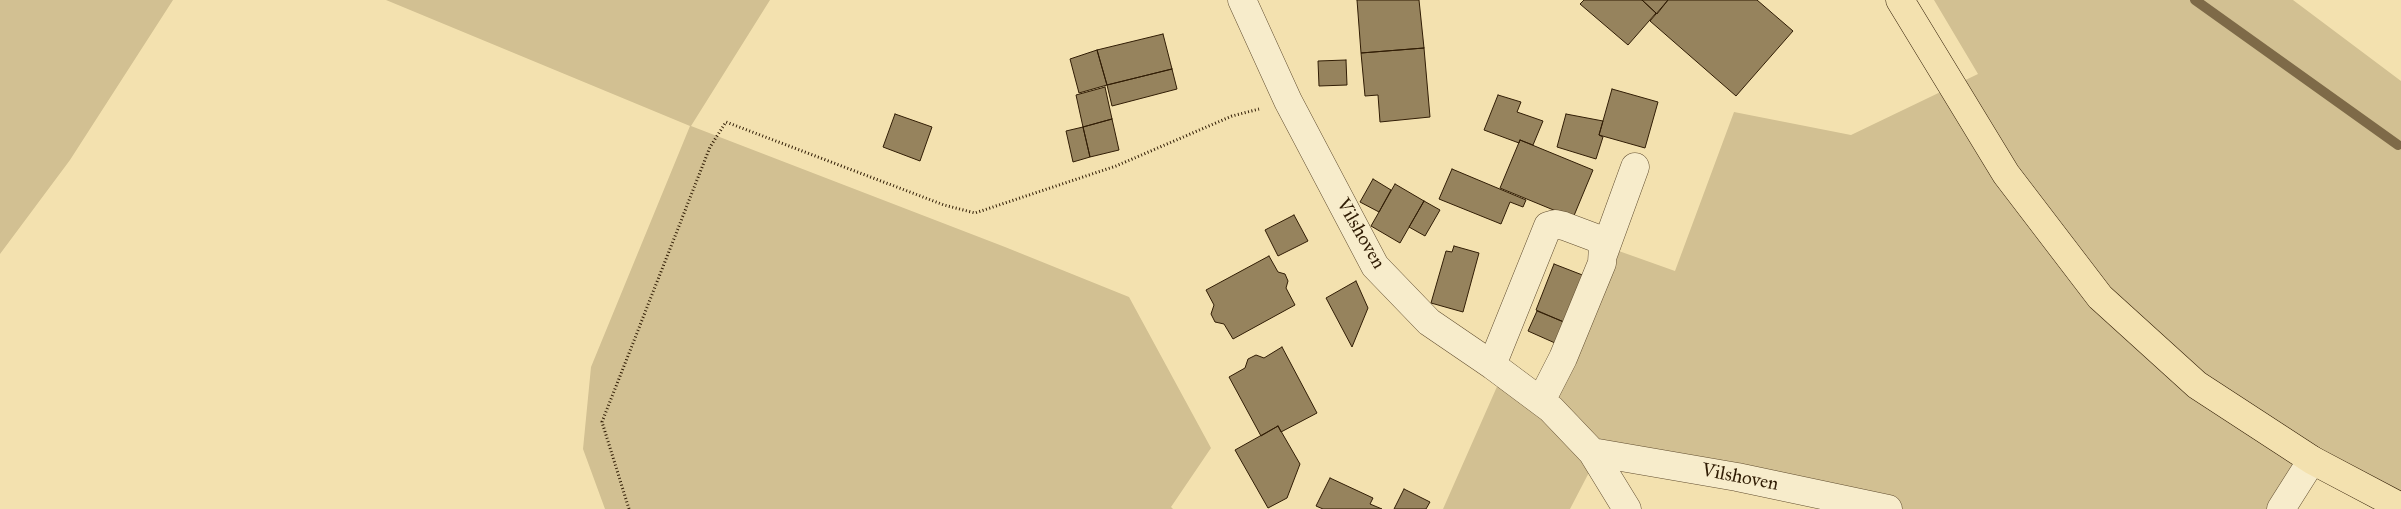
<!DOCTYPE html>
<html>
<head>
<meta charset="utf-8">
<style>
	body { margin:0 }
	canvas { display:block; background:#f3e1af }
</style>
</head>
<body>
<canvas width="2401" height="509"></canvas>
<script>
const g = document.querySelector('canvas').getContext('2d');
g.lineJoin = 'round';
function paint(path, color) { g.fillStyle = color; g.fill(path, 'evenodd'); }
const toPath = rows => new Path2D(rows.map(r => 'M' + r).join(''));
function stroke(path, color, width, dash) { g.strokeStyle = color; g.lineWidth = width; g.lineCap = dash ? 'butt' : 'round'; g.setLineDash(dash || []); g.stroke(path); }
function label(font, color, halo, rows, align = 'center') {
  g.font = font + ' "IM FELL Great Primer",serif'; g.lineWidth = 5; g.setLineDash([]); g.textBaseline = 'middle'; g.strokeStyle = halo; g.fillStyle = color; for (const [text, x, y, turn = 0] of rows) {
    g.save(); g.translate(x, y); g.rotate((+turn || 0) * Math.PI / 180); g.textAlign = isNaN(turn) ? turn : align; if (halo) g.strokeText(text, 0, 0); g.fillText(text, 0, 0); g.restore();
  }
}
const green = toPath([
	[0,0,173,0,70,160,0,254],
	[386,0,770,0,691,126,1005,247,1129,297,1211,448,1171,507,1173,509,605,509,583,449,591,367,690,126],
	[1934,0,2293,0,2401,81,2401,505,2312,460,2281,509,1888,509,1592,452,1551,409,1616,250,1675,271,1734,112,1851,135,1978,74],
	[1503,373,1596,459,1570,509,1443,509]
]);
const stream = toPath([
	[2195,0,2398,145]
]);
const building = toPath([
	[1357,0,1419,0,1424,48,1361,53,1357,0],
	[1584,0,1642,0,1656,13,1628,45,1580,4,1584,0],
	[1642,0,1668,0,1657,14,1642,0],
	[1668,0,1757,0,1793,31,1736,96,1650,21,1668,0],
	[1163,34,1172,69,1107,85,1097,50,1163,34],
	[1424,48,1430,117,1380,122,1378,95,1365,96,1361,53,1424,48],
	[1097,50,1107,85,1079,93,1070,59,1097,50],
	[1346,60,1347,85,1319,86,1318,61,1346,60],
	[1172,69,1177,89,1112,106,1107,85,1172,69],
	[1105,87,1112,119,1083,127,1076,95,1105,87],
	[1612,89,1658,102,1645,148,1599,135,1612,89],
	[1498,95,1521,102,1517,112,1543,121,1533,145,1520,140,1519,143,1484,130,1498,95],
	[895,114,932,127,920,161,883,147,895,114],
	[1566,114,1603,121,1599,135,1603,137,1596,159,1557,147,1566,114],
	[1112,119,1119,150,1090,157,1083,127,1112,119],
	[1083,127,1090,157,1073,162,1066,131,1083,127],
	[1520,140,1593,170,1573,218,1500,188,1520,140],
	[1452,169,1526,200,1523,207,1510,202,1501,224,1439,199,1452,169],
	[1373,179,1391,190,1379,212,1360,202,1373,179],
	[1395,184,1424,201,1400,243,1371,226,1395,184],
	[1424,201,1440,210,1425,236,1409,227,1424,201],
	[1294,215,1308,241,1278,256,1265,230,1294,215],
	[1454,246,1479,253,1463,312,1431,303,1446,251,1452,252,1454,246],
	[1269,256,1278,272,1285,274,1288,281,1286,288,1295,305,1233,339,1224,324,1215,322,1211,314,1214,305,1206,290,1269,256],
	[1554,264,1585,276,1566,323,1536,310,1554,264],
	[1356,281,1368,308,1352,347,1326,298,1356,281],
	[1537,311,1564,322,1555,343,1528,331,1537,311],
	[1282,347,1317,413,1281,432,1278,426,1261,436,1229,377,1245,368,1248,359,1256,355,1264,358,1282,347],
	[1278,426,1300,464,1287,498,1268,508,1235,450,1278,426],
	[1330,478,1373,498,1370,504,1382,509,1323,509,1316,506,1330,478],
	[1404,489,1430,502,1426,509,1394,509,1404,489]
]);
const path = toPath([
	[629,509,602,422,710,147,726,122,944,205,975,213,1116,166,1232,116,1259,109]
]);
const minor = toPath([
	[1242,0,1288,101,1375,266,1429,322,1492,365,1551,409,1592,452,1627,509],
	[1603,255,1635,167],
	[1492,365,1548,226,1555,224,1564,226,1596,238,1603,245,1602,263,1563,358,1541,401],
	[1592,452,1737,477,1888,509],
	[2281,509,2312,460]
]);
const major = toPath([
	[1900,0,2006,174,2100,297,2197,385,2312,460,2401,507]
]);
const streetNames = [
	["Vilshoven",1360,234,60],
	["Vilshoven",1740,478,11]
];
paint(green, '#d2c092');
stroke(stream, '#7e6a48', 10);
paint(building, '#96835d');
stroke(building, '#311d05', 1);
stroke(minor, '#624e30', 29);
stroke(major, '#311d05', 29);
stroke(path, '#311d05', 3, [1, 2.5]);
stroke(minor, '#f7eccb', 28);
stroke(major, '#f3e1af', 28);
label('19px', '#311d05', '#f7eccb', streetNames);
</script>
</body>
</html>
